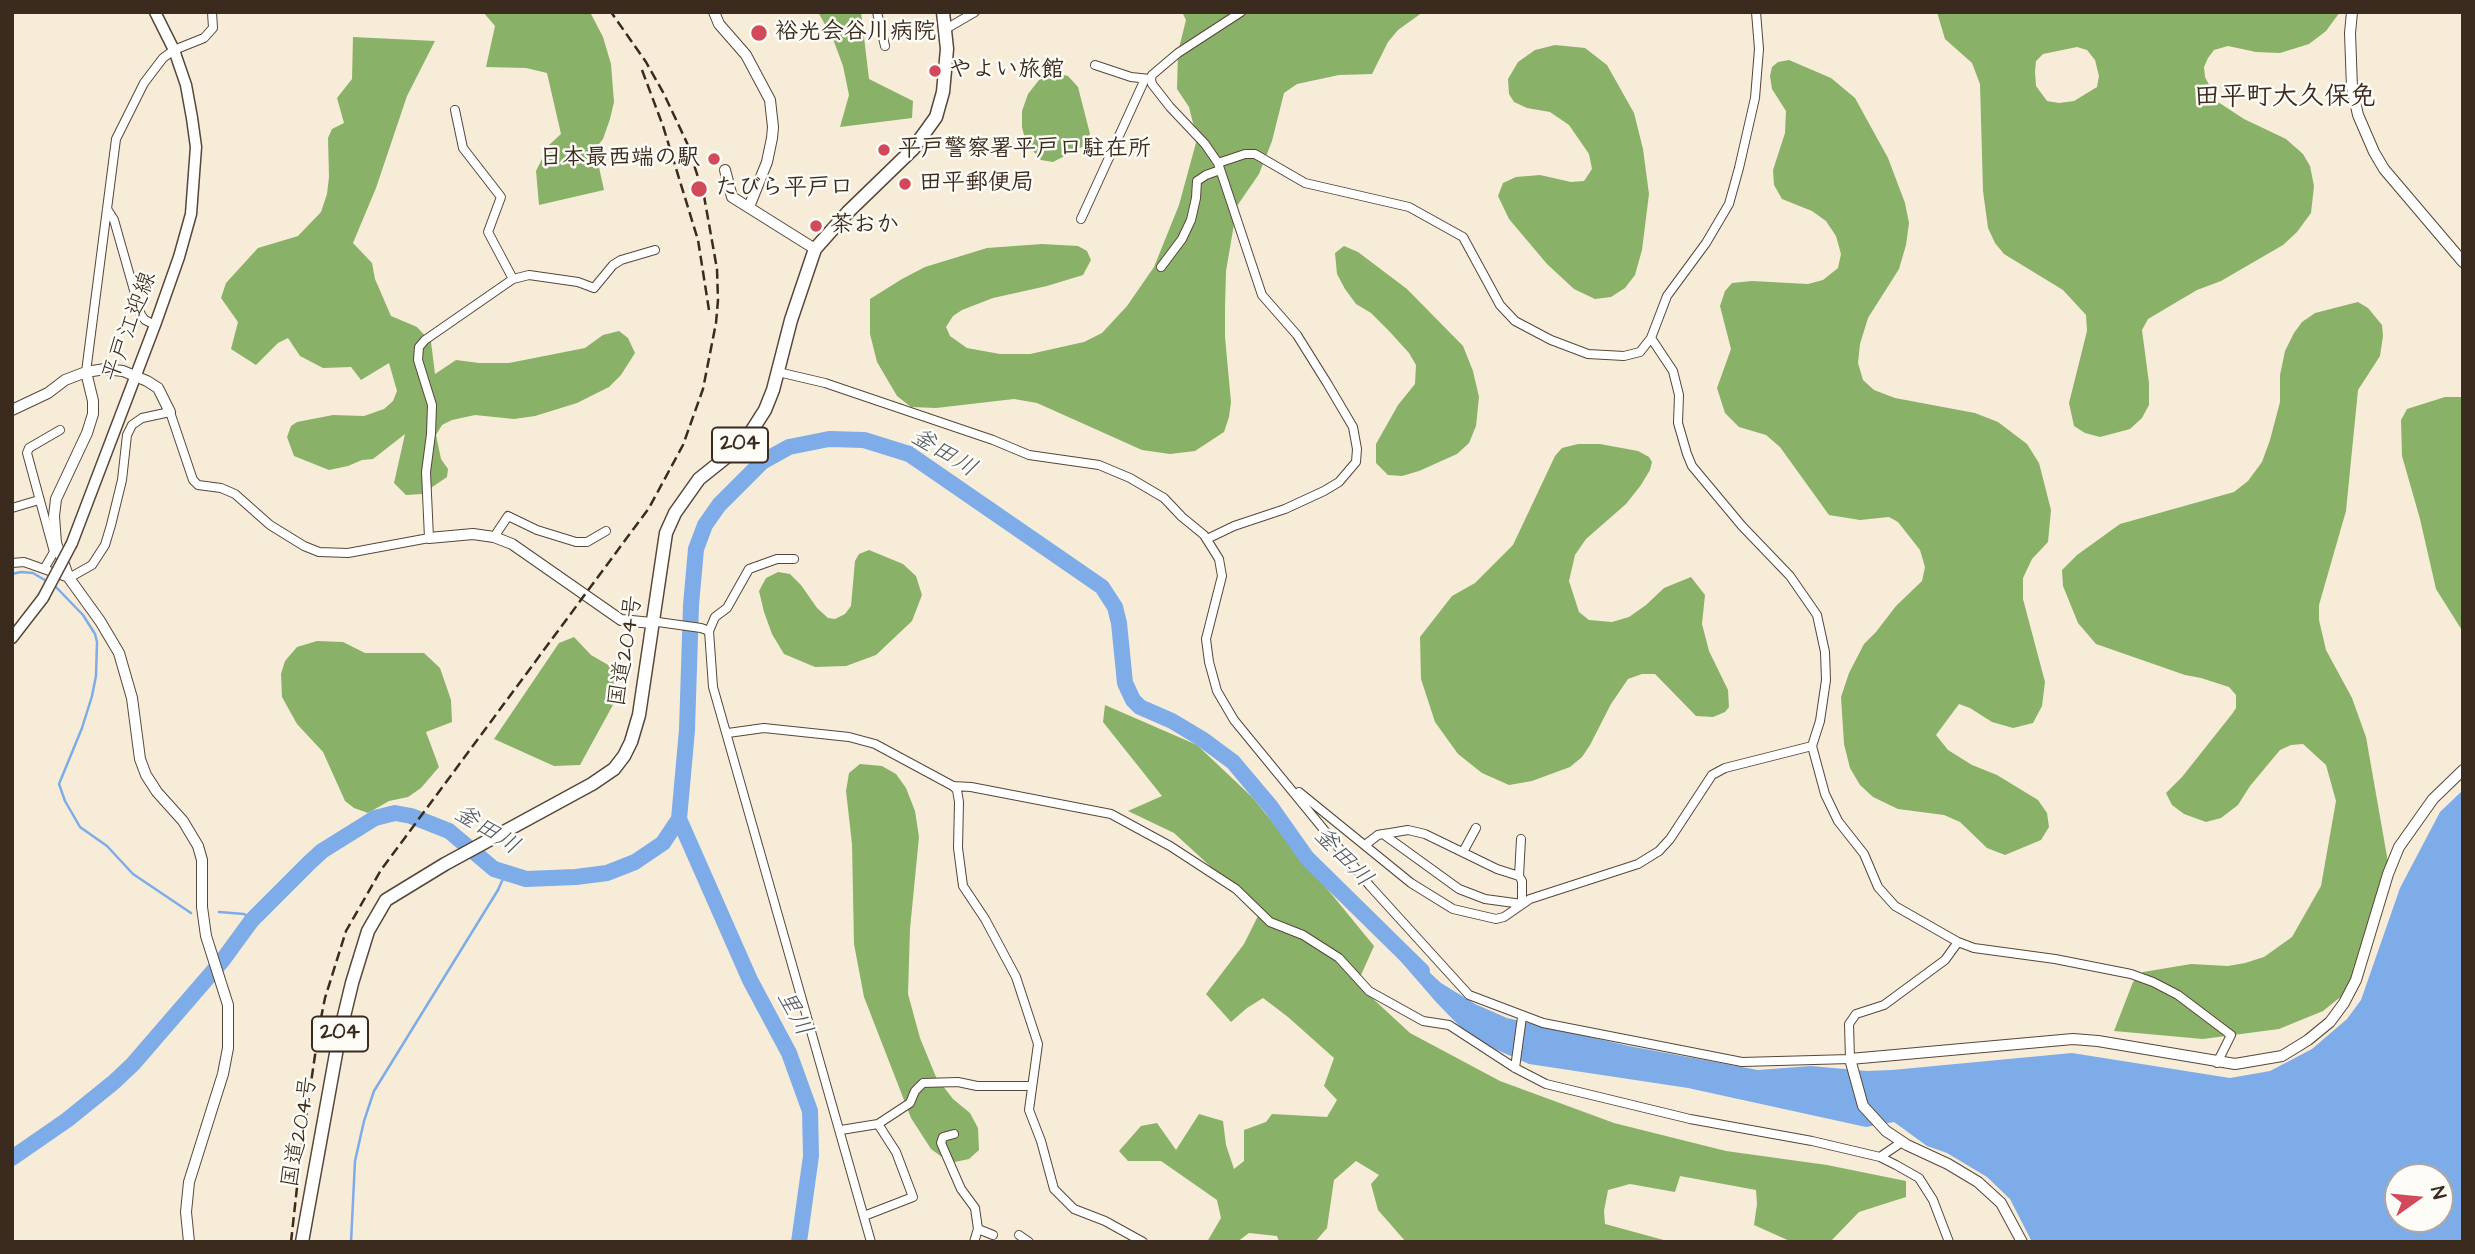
<!DOCTYPE html>
<html>
<head>
<meta charset="utf-8">
<style>
	body { margin:0 }
	#map { position:relative; width:2475px; height:1254px; overflow:hidden; background:#f7ecd8; font-family:"Architects Daughter",sans-serif }
	canvas { display:block }
	.frame { position:absolute; inset:0; border:14px solid #3b2a1e; pointer-events:none }
	.north { position:absolute; left:2384px; top:1163px; width:70px; height:70px; box-sizing:border-box; background:#fdfcf7; border:2px solid #afa8a0; border-radius:50%; rotate:75deg; font-size:19px; font-weight:700; line-height:28px; text-align:center; color:#3b2a1e }
	.north::after { content:''; display:block; margin:auto; width:24px; height:32px; background:#d1495b; clip-path:polygon(50% 0,100% 100%,50% 72%,0 100%) }
</style>
</head>
<body>
<div id="map">
<canvas width="2475" height="1254"></canvas>
<div class="frame"></div>
<div class="north">N</div>
</div>
<script>
const g = document.querySelector('canvas').getContext('2d');
g.lineJoin = 'round';
function paint(path, color) { g.fillStyle = color; g.fill(path, 'evenodd'); }
const toPath = rows => new Path2D(rows.map(r => 'M' + r).join(''));
function stroke(path, color, width, dash) { g.strokeStyle = color; g.lineWidth = width; g.lineCap = dash ? 'butt' : 'round'; g.setLineDash(dash || []); g.stroke(path); }
function label(font, color, halo, rows, align = 'center') {
  g.font = font + ' "Architects Daughter","Klee One",sans-serif'; g.lineWidth = 5; g.setLineDash([]); g.textBaseline = 'middle'; g.strokeStyle = halo; g.fillStyle = color; for (const [text, x, y, turn = 0] of rows) {
    g.save(); g.translate(x, y); g.rotate((+turn || 0) * Math.PI / 180); g.textAlign = isNaN(turn) ? turn : align; if (halo) g.strokeText(text, 0, 0); g.fillText(text, 0, 0); g.restore();
  }
}
const forest = toPath([
	[483,12,590,12,603,37,611,64,614,102,610,119,603,139,595,149,604,190,539,205,536,171,549,145,561,134,547,73,526,68,486,67,495,26],
	[818,12,861,12,869,79,913,101,912,118,840,127,849,95,843,66,833,39],
	[1182,12,1423,12,1398,30,1388,42,1372,74,1339,75,1297,84,1284,93,1272,141,1259,174,1237,206,1232,236,1226,271,1225,308,1225,337,1231,402,1229,417,1224,432,1195,451,1170,454,1142,450,1037,403,1014,399,936,408,911,407,897,396,877,362,870,334,870,299,902,279,925,267,987,248,1042,244,1078,246,1087,251,1091,260,1083,275,1047,286,993,298,962,310,953,316,946,327,950,336,967,348,1000,354,1030,354,1084,342,1102,333,1127,306,1154,267,1179,205,1197,139,1189,107,1177,89,1178,52,1186,20],
	[1937,12,2340,12,2326,31,2309,44,2280,53,2256,52,2228,46,2214,50,2208,58,2204,67,2205,77,2218,102,2244,119,2286,139,2303,154,2310,166,2314,186,2311,213,2297,232,2283,245,2221,281,2197,290,2148,319,2142,330,2149,383,2149,405,2142,418,2130,429,2100,437,2085,433,2074,426,2069,403,2087,331,2086,315,2063,290,2004,254,1995,243,1988,228,1983,191,1980,84,1972,63,1945,39],
	[2077,47,2087,50,2095,60,2099,76,2097,87,2074,101,2059,103,2047,101,2036,86,2035,72,2036,61,2043,54],
	[353,37,435,41,407,96,376,188,353,243,372,263,375,279,391,316,417,327,431,342,435,374,456,360,479,363,509,363,585,348,603,335,619,331,628,338,635,353,621,375,609,387,577,403,535,416,514,419,475,415,452,420,442,425,436,435,441,459,448,469,447,477,422,494,406,495,394,483,405,434,373,459,362,460,348,466,329,470,294,456,287,437,291,426,297,422,333,415,364,416,384,409,393,401,397,391,389,363,361,380,351,367,323,368,300,356,288,338,278,343,256,365,231,349,238,322,221,298,226,283,258,248,298,236,321,212,327,194,329,177,328,138,332,129,344,123,337,98,352,79],
	[1555,45,1585,48,1607,65,1634,113,1643,149,1649,194,1642,250,1635,275,1625,288,1611,297,1595,299,1574,289,1547,264,1509,219,1498,196,1503,183,1516,177,1540,175,1571,182,1584,181,1592,169,1589,154,1569,125,1550,112,1527,108,1514,102,1509,94,1508,79,1518,62,1535,50],
	[1789,60,1831,78,1855,98,1888,158,1905,203,1909,223,1906,245,1899,269,1868,318,1860,344,1858,363,1863,380,1874,390,1895,398,1975,413,1998,422,2027,444,2039,463,2051,510,2048,542,2032,559,2023,578,2023,599,2045,682,2042,706,2033,723,2013,728,1992,722,1970,708,1959,704,1936,735,1948,750,1972,765,1997,775,2038,800,2047,813,2049,827,2041,840,2005,855,1987,848,1960,822,1944,815,1898,809,1873,797,1860,785,1850,768,1844,744,1841,697,1849,673,1864,644,1876,632,1896,606,1922,581,1925,567,1920,550,1898,522,1889,517,1860,520,1829,515,1780,447,1766,435,1739,427,1725,413,1717,388,1731,349,1720,306,1725,291,1732,283,1752,281,1808,284,1823,280,1838,268,1841,254,1836,236,1826,221,1812,211,1782,199,1774,185,1773,170,1785,133,1786,111,1772,89,1770,76,1772,67,1778,62],
	[1052,72,1068,76,1078,87,1090,134,1084,146,1053,162,1041,160,1026,143,1022,127,1022,111,1028,94,1039,80],
	[1344,246,1358,252,1407,289,1463,346,1473,371,1479,397,1476,426,1469,443,1457,454,1419,471,1402,476,1388,475,1376,463,1376,444,1398,405,1415,384,1416,365,1409,353,1389,331,1371,313,1356,304,1345,289,1337,274,1335,253],
	[2358,302,2368,308,2382,325,2383,336,2380,356,2358,390,2346,511,2319,605,2319,620,2326,650,2352,698,2366,737,2389,868,2348,991,2323,1011,2279,1029,2203,1039,2114,1031,2133,982,2143,972,2191,964,2228,966,2245,963,2264,957,2292,937,2321,886,2336,801,2326,765,2303,744,2291,745,2280,750,2250,786,2238,805,2221,818,2206,822,2184,814,2172,805,2166,793,2182,777,2232,714,2236,708,2236,695,2229,687,2201,678,2185,675,2096,644,2078,623,2063,586,2062,570,2077,555,2120,524,2234,492,2248,481,2262,462,2270,440,2280,402,2280,375,2285,351,2294,333,2302,322,2315,313],
	[2445,397,2463,397,2463,632,2436,589,2420,519,2402,456,2401,420,2407,409],
	[1578,444,1600,444,1638,451,1649,457,1652,462,1650,470,1641,485,1626,504,1586,539,1575,555,1569,581,1579,612,1589,620,1612,622,1629,617,1646,605,1664,588,1691,577,1705,595,1702,624,1709,651,1728,690,1729,707,1725,712,1713,717,1696,716,1655,674,1642,674,1628,679,1611,704,1590,745,1582,757,1570,767,1532,781,1509,785,1482,773,1458,754,1435,722,1421,679,1420,637,1452,596,1475,583,1513,545,1555,456,1562,448],
	[869,550,903,564,916,576,922,595,912,621,876,655,846,666,815,667,784,654,772,634,764,612,759,591,766,578,778,572,790,574,801,585,817,608,828,618,835,619,845,614,851,606,855,561,859,554],
	[574,637,591,655,610,666,617,690,614,703,580,765,554,766,494,739,559,643],
	[317,641,343,642,365,653,424,653,440,668,451,700,452,722,426,732,439,767,421,788,408,797,389,801,368,813,354,808,345,801,323,752,297,724,282,697,281,674,285,661,297,647],
	[1105,705,1197,745,1252,797,1374,946,1357,984,1410,1033,1500,1081,1614,1123,1726,1151,1827,1165,1906,1181,1906,1197,1859,1212,1830,1242,1792,1242,1754,1225,1757,1204,1756,1190,1680,1176,1675,1192,1630,1184,1608,1190,1604,1211,1605,1224,1671,1242,1406,1242,1378,1210,1371,1184,1379,1175,1356,1161,1334,1180,1327,1228,1315,1242,1279,1242,1277,1236,1249,1233,1237,1242,1207,1242,1221,1218,1217,1200,1161,1161,1128,1161,1119,1151,1141,1126,1157,1123,1176,1150,1199,1114,1223,1121,1226,1145,1234,1169,1244,1161,1244,1130,1266,1122,1272,1114,1327,1117,1337,1100,1324,1086,1334,1058,1288,1017,1263,998,1247,1008,1231,1022,1206,994,1244,944,1260,912,1174,833,1128,811,1162,796,1103,722],
	[860,764,882,766,896,774,906,788,915,811,919,837,910,929,908,994,920,1038,936,1077,953,1099,970,1113,978,1128,979,1150,969,1159,950,1163,931,1149,911,1118,864,997,854,944,852,844,846,791,849,773]
]);
const water = toPath([
	[2463,790,2463,1242,2032,1242,2010,1199,1987,1177,1947,1153,1927,1146,1894,1122,1866,1127,1688,1088,1529,1064,1472,1039,1436,1002,1397,957,1414,958,1441,983,1475,1004,1507,1018,1629,1046,1758,1070,1811,1066,1867,1071,1892,1070,2072,1053,2230,1078,2270,1071,2312,1049,2347,1019,2361,1000,2400,888,2440,812],
	[2398,1177,2440,1177,2440,1219,2398,1219]
]);
const stream = toPath([
	[12,574,21,572,33,573,48,582],
	[54,585,83,615,95,634,97,642,96,676,92,696,82,728,59,784,65,801,80,827,107,846,133,874,191,913],
	[219,912,244,914,252,920],
	[351,1242,355,1161,364,1121,374,1091,498,890,505,874]
]);
const river = toPath([
	[679,819,750,980,789,1053,810,1111,811,1156,799,1242],
	[12,1158,67,1120,114,1082,133,1064,222,961,252,920,309,863,322,851,375,818,395,813,411,816,449,831,494,869,526,879,576,877,607,873,635,862,663,843,679,819,687,730,691,605,696,549,705,525,719,505,762,462,789,447,829,439,864,440,909,454,1102,587,1115,607,1119,623,1125,683,1133,700,1140,707,1172,721,1202,739,1233,762,1271,807,1307,858,1422,971]
]);
const minor = toPath([
	[877,12,885,46],
	[944,30,975,12],
	[1095,65,1131,77,1150,79],
	[1151,79,1152,84,1170,107,1205,144,1218,163,1262,295,1297,335,1327,383,1353,427,1357,449,1356,462,1339,482,1324,491,1285,509,1234,526,1207,539],
	[1151,79,1152,75,1178,53,1241,12],
	[455,110,463,148,501,197,488,232,513,279],
	[1218,163,1245,154,1255,154,1305,183,1409,207,1463,237,1500,305,1515,321,1551,340,1588,354,1624,356,1640,352,1651,338,1667,296,1706,243,1729,204,1739,168,1755,98,1759,49,1756,12],
	[107,209,114,220,141,315,145,320,155,325],
	[1081,219,1145,79],
	[1161,267,1182,239,1191,220,1196,198,1197,181,1206,175,1220,170],
	[1651,338,1673,371,1679,395,1678,423,1687,454,1692,466,1742,526,1790,576,1817,615,1825,652,1826,680,1820,721,1812,746,1825,794,1838,821,1864,854,1878,887,1895,906,1958,942,1974,948,2055,959,2131,974,2153,982,2178,995,2231,1035,2217,1063],
	[86,372,116,139,144,83,163,58,174,50,204,38,213,28,212,12],
	[778,372,825,383,993,440,1029,455,1099,465,1130,478,1164,498,1182,517,1204,535,1219,559,1222,576,1206,639,1209,662,1217,691,1234,720,1370,886,1469,995,1543,1023,1742,1062,1850,1059,1849,1024,1856,1014,1884,1005,1945,960,1958,942],
	[12,508,39,500],
	[494,537,508,516,537,530,576,542,587,542,606,531],
	[12,563,24,562,69,578,92,565,105,545,111,525,122,480,127,435,132,425,142,418,170,412,193,480,198,485,221,488,235,494,270,525,304,546,319,552,348,553,429,538,426,472,431,434,432,405,418,360,419,347,425,340,513,279,529,275,578,282,594,288,613,265,621,260,655,250],
	[44,569,54,552,27,453,29,448,60,430],
	[652,623,658,622,701,628,709,631,713,687,871,1242],
	[709,631,715,617,727,608,749,569,777,559,794,559],
	[728,733,764,728,849,737,875,744,953,786,971,787,1111,814,1170,846,1236,889,1270,922,1303,935,1339,958,1369,991,1423,1021,1449,1025,1515,1068,1546,1084,1690,1119,1812,1141,1880,1157,1896,1165,1919,1178,1933,1200,1949,1242],
	[953,786,957,790,959,802,958,848,963,886,985,919,1016,977,1038,1044,1029,1110,1041,1141,1054,1189,1074,1209,1105,1221,1143,1242],
	[1299,792,1411,883,1453,909,1496,919,1504,917,1530,899,1638,864,1659,851,1670,839,1712,775,1725,768,1812,746],
	[1365,845,1378,835,1383,834,1390,833,1408,830,1425,834,1497,869,1519,876,1522,881,1522,904,1485,899,1459,889,1383,834],
	[1463,852,1476,828],
	[1519,876,1521,839],
	[1515,1068,1522,1017],
	[878,1124,910,1103,915,1091,923,1083,958,1082,977,1086,1031,1086],
	[841,1130,878,1124,896,1152,913,1197,864,1216],
	[954,1134,943,1137,941,1143,961,1189,975,1208,978,1229],
	[1880,1157,1902,1142],
	[1019,1235,1029,1242],
	[974,1242,978,1229,993,1235]
]);
const tertiary = toPath([
	[714,12,719,24,746,55,770,100,773,127,772,138,767,162,749,207],
	[2352,12,2350,33,2352,88,2358,115,2374,152,2384,169,2463,262],
	[725,170,732,197,815,249],
	[86,372,93,401,93,414,87,433,56,499,54,516,56,543,69,578,100,621,119,653,132,698,140,759,146,775,157,792,183,821,198,846,202,860,202,907,206,936,228,1005,228,1048,223,1074,189,1182,186,1212,189,1242],
	[12,410,48,393,65,380,86,372,105,369,123,371,147,381,158,388,170,412],
	[429,538,473,534,494,537,512,544,621,620,652,623],
	[2022,1242,2001,1203,1978,1182,1948,1164,1907,1145,1886,1131,1863,1106,1850,1059,2073,1039,2098,1041,2235,1064,2282,1056,2308,1040,2330,1022,2344,1003,2356,980,2388,874,2399,847,2433,799,2463,770]
]);
const secondary = toPath([
	[72,543,155,325,179,257,191,214,196,147,192,118,186,85,174,50,155,12],
	[12,638,43,598]
]);
const trunk = toPath([
	[302,1242,339,1037,352,983,368,931,386,900,445,864,592,784,614,769,624,756,631,742,639,715,666,533,675,513,699,479,744,443,765,410,773,390,791,320,815,249,848,212,913,149,936,117,943,92,947,49,943,12]
]);
const rail = toPath([
	[642,70,663,126,698,240,709,310],
	[291,1242,301,1151,319,1028,325,998,346,931,381,870,649,508,683,445,703,389,716,323,718,300,717,269,704,196,687,143,664,94,646,62,611,12]
]);
const secondaryBridge = toPath([
	[43,598,72,543]
]);
const markers = [
	[759,33,9,"#d1495b"],
	[935,71,7,"#d1495b"],
	[884,150,7,"#d1495b"],
	[714,159,7,"#d1495b"],
	[905,184,7,"#d1495b"],
	[699,189,9,"#d1495b"],
	[816,226,7,"#d1495b"]
];
const shields = [
	[740,445,56],
	[340,1034,56]
];
const shieldNames = [
	["204",740,445],
	["204",340,1034]
];
const poiNames = [
	["裕光会谷川病院",775,33],
	["やよい旅館",949,71],
	["平戸警察署平戸口駐在所",898,150],
	["日本最西端の駅",700,159,"right"],
	["田平郵便局",919,184],
	["たびら平戸口",715,189],
	["茶おか",830,226]
];
const streetNames = [
	["平戸江迎線",131,327,-70],
	["国道204号",627,651,-81],
	["国道204号",301,1132,-80]
];
const waterNames = [
	["釜田川",943,454,31],
	["釜田川",486,831,32],
	["釜田川",1342,858,46],
	["里川",793,1014,62]
];
const quarterNames = [
	["田平町大久保免",2285,99]
];
paint(forest, '#8ab168');
paint(water, '#7eace8');
stroke(stream, '#7eace8', 2.5);
stroke(river, '#7eace8', 16);
stroke(minor, '#57473a', 10);
stroke(tertiary, '#57473a', 12);
stroke(secondary, '#57473a', 13);
stroke(trunk, '#57473a', 15);
stroke(minor, '#fff', 8);
stroke(tertiary, '#fff', 10);
stroke(secondary, '#fff', 10);
stroke(trunk, '#fff', 12);
stroke(rail, '#3b2a1e', 2.5, [10, 5]);
stroke(secondaryBridge, '#57473a', 13, []);
stroke(secondaryBridge, '#fff', 10);
for (const [x, y, r, color] of markers) { const dot = new Path2D(); dot.arc(x, y, r, 0, 2 * Math.PI); g.fillStyle = color; g.fill(dot); stroke(dot, '#fdfcf7', 2.5); }
for (const [x, y, w] of shields) { const box = new Path2D(); box.roundRect(x - w / 2, y - 17.5, w, 35, 5); g.fillStyle = '#fdfcf7'; g.fill(box); stroke(box, '#3b2a1e', 2); }
label('bold 21px', '#3b2a1e', null, shieldNames);
label('bold 23px', '#3b2a1e', '#fdfcf7', poiNames, 'left');
label('23px', '#3b2a1e', '#fdfcf7', streetNames);
label('italic 24px', '#525865', '#fdfcf7', waterNames);
label('bold 26px', '#3b2a1e', '#fdfcf7', quarterNames);
</script>
</body>
</html>
